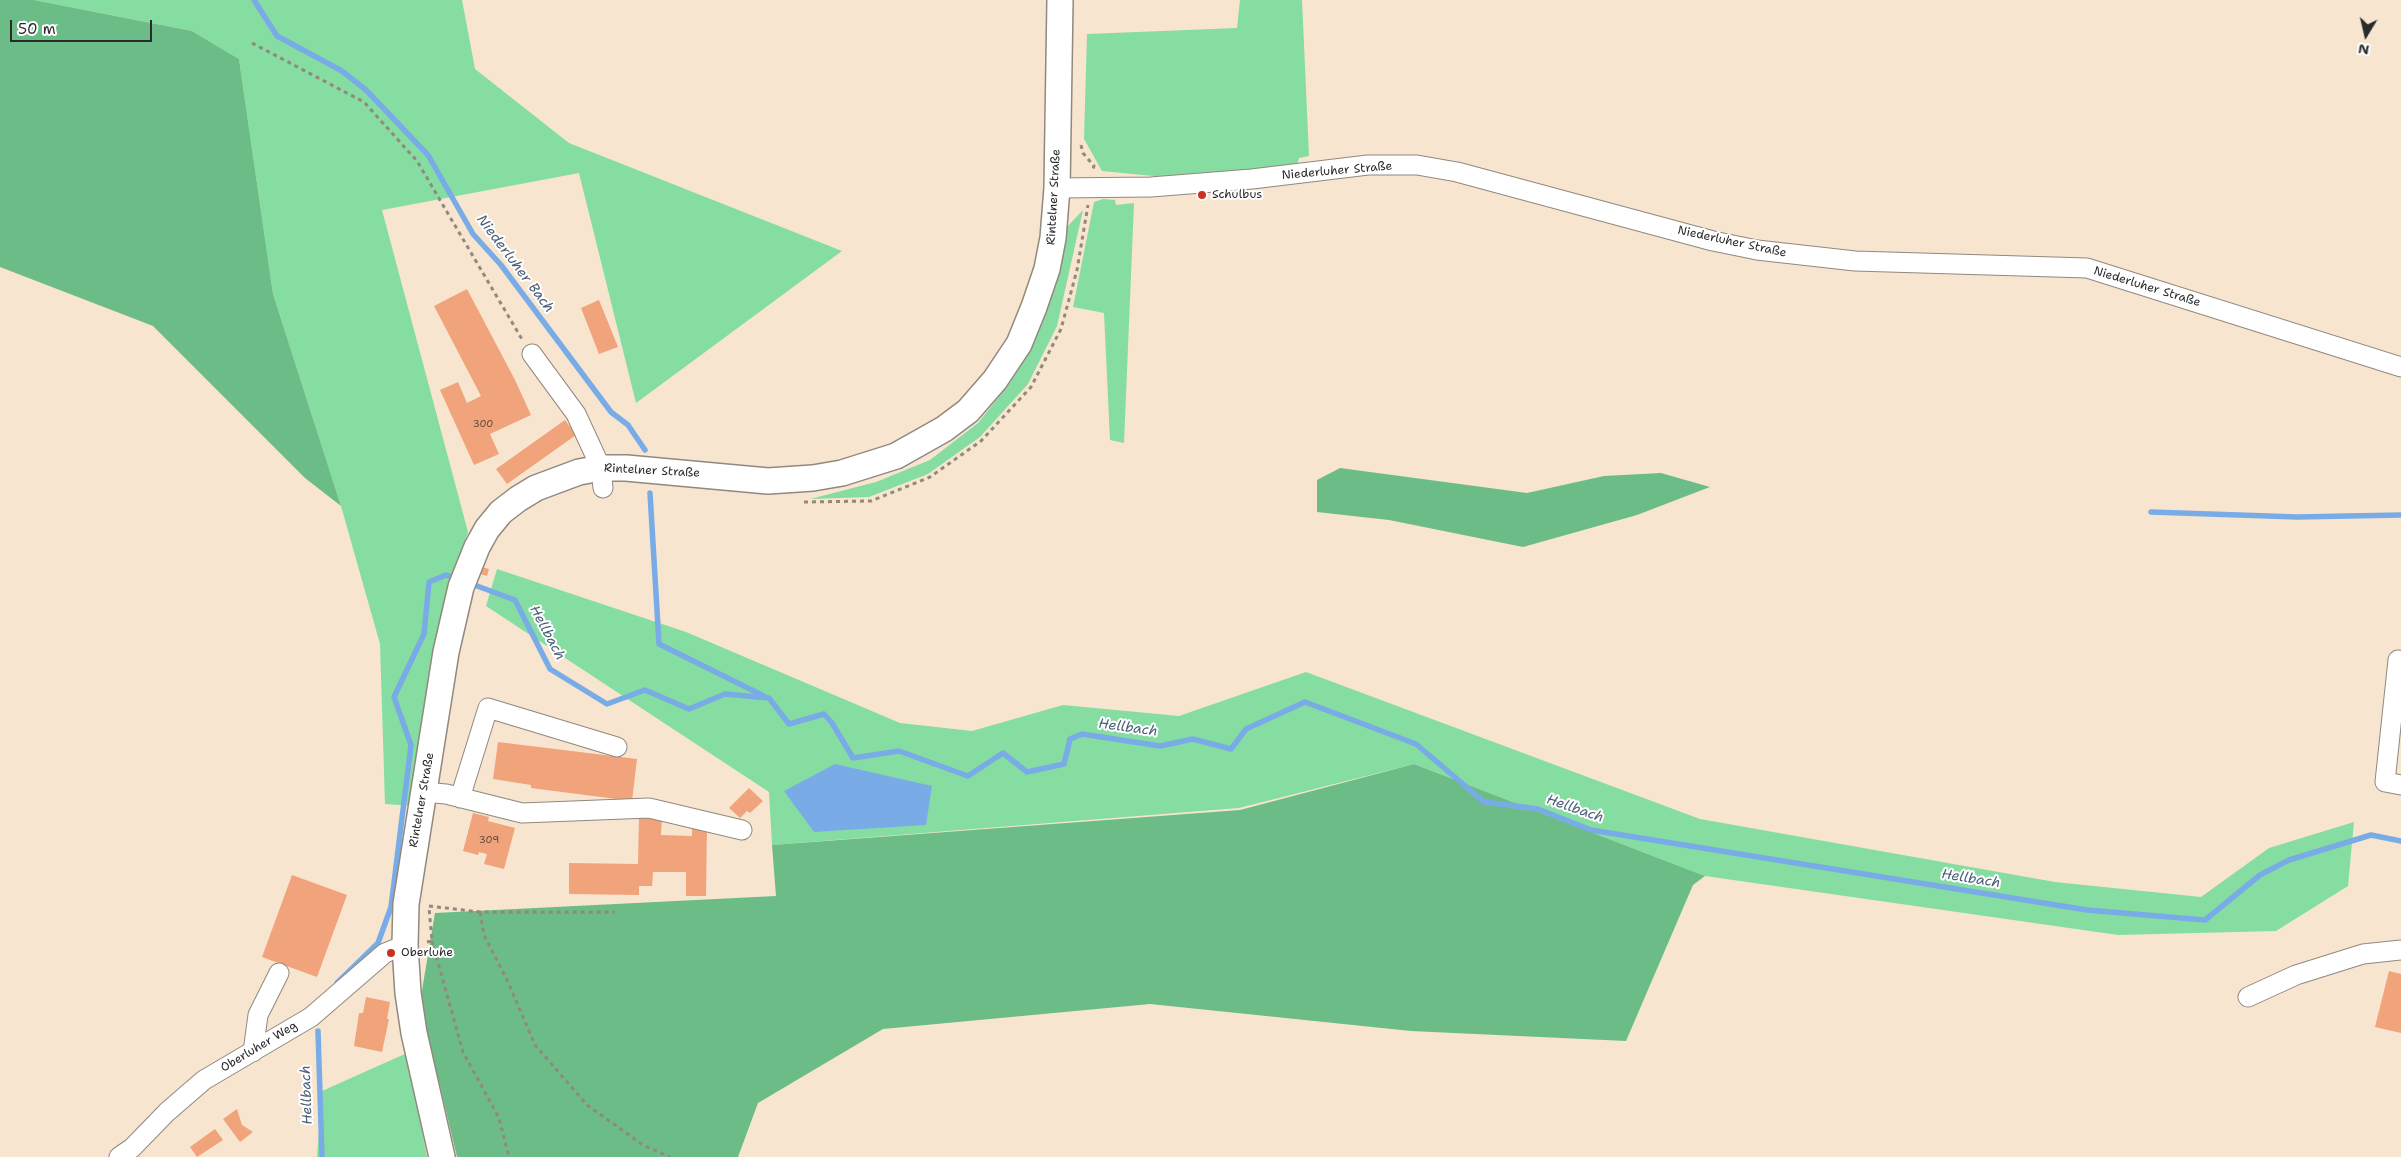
<!DOCTYPE html>
<html>
<head>
<meta charset="utf-8">
<style>
	body { margin:0 }
	#map { position:relative; width:2401px; height:1157px; overflow:hidden; background:#f7e5d0; font-family:"Shantell Sans",sans-serif }
	canvas { display:block }
	.north { position:absolute; left:2341px; top:10px; width:50px; height:50px; -webkit-text-stroke:4px #fff; paint-order:stroke; rotate:189deg; font-size:14px; font-weight:700; line-height:20px; text-align:center; color:#2b2b2b }
	.north::after { content:''; display:block; margin:auto; width:18px; height:22px; background:#2b2b2b; clip-path:polygon(50% 0,100% 100%,50% 72%,0 100%) }
	.scale { position:absolute; left:10px; top:20px; width:142px; height:22px; box-sizing:border-box; border:2px solid #2b2b2b; border-top:0; padding-left:6px; font-size:15px; line-height:18px; white-space:nowrap; color:#2b2b2b; -webkit-text-stroke:4px #fff; paint-order:stroke }
</style>
</head>
<body>
<div id="map">
<canvas width="2401" height="1157"></canvas>
<div class="north">N</div>
<div class="scale">50 m</div>
</div>
<script>
const g = document.querySelector('canvas').getContext('2d');
g.lineJoin = 'round';
function paint(path, color) { g.fillStyle = color; g.fill(path, 'evenodd'); }
const toPath = rows => new Path2D(rows.map(r => 'M' + r).join(''));
function stroke(path, color, width, dash) { g.strokeStyle = color; g.lineWidth = width; g.lineCap = dash ? 'butt' : 'round'; g.setLineDash(dash || []); g.stroke(path); }
function label(font, color, halo, rows, align = 'center') {
  g.font = font + ' "Shantell Sans",sans-serif'; g.lineWidth = 4; g.setLineDash([]); g.textBaseline = 'middle'; g.strokeStyle = halo; g.fillStyle = color; for (const [text, x, y, turn = 0] of rows) {
    g.save(); g.translate(x, y); g.rotate((+turn || 0) * Math.PI / 180); g.textAlign = isNaN(turn) ? turn : align; if (halo) g.strokeText(text, 0, 0); g.fillText(text, 0, 0); g.restore();
  }
}
const green = toPath([
	[34,0,462,0,475,69,569,143,842,251,636,403,579,173,382,210,468,532,453,572,440,626,416,806,385,804,380,644,341,506,273,294,239,59,192,31],
	[1240,0,1302,0,1309,156,1299,158,1297,165,1184,179,1102,171,1084,139,1087,34,1237,28],
	[1103,199,1115,200,1116,205,1134,203,1124,443,1110,440,1104,313,1073,307,1094,202],
	[1083,210,1057,326,1028,384,980,437,928,474,869,497,810,499,876,482,930,460,978,423,1007,387,1031,350,1060,269,1067,227],
	[497,569,686,632,900,723,972,731,1063,705,1179,716,1306,672,1700,819,2055,882,2201,897,2269,848,2354,822,2348,886,2276,931,2118,935,1705,876,1414,764,1239,808,772,845,769,792,486,606],
	[407,1053,427,1157,317,1157,322,1091]
]);
const forest = toPath([
	[0,0,34,0,192,31,239,59,273,294,341,506,305,478,153,326,0,267],
	[1340,468,1527,493,1604,476,1661,473,1710,487,1637,515,1523,547,1389,520,1317,512,1317,480],
	[1414,764,1705,876,1693,885,1626,1041,1411,1031,1150,1004,883,1029,758,1103,738,1157,457,1157,420,1002,435,913,776,896,772,845,1240,810]
]);
const water = toPath([
	[835,764,932,786,926,825,814,832,784,791]
]);
const stream = toPath([
	[254,0,277,36,342,71,366,90,428,155,473,234,501,265,611,412,628,425,645,450],
	[650,493,659,644,764,696],
	[2151,512,2297,517,2401,515],
	[469,583,515,600,550,669,607,704,645,690,689,709,725,694,769,698,789,724,824,714,832,723,853,758,899,751,968,776,1003,753,1027,772,1064,764,1070,739,1082,734,1160,746,1193,739,1231,749,1246,729,1305,702,1416,744,1484,802,1538,809,1591,830,2087,910,2205,920,2260,875,2289,860,2371,835,2401,841],
	[337,983,378,943,391,907,411,745,394,697,424,634,429,582,446,575,458,579],
	[318,1031,322,1157]
]);
const building = toPath([
	[467,289,515,380,531,415,490,434,499,454,474,465,440,390,458,382,467,403,481,396,434,306],
	[599,300,618,347,599,354,581,308],
	[565,420,576,435,507,484,496,469],
	[482,567,489,569,487,576,480,574],
	[498,742,637,759,632,801,531,788,531,785,493,779],
	[749,788,763,801,750,813,747,811,740,818,729,808],
	[473,813,489,817,488,821,515,828,504,869,484,864,487,854,479,852,478,855,463,851],
	[639,815,662,816,661,835,692,836,692,823,707,823,706,896,686,896,686,872,653,872,652,886,639,886,639,895,569,894,569,863,638,864],
	[292,875,347,895,317,977,262,957],
	[2389,971,2401,974,2401,1033,2375,1027],
	[366,997,390,1002,387,1019,389,1019,382,1052,354,1046,359,1013,363,1013],
	[237,1109,242,1125,253,1132,240,1142,223,1119],
	[215,1129,223,1140,197,1157,190,1147]
]);
const path = toPath([
	[252,43,364,102,417,161,523,341],
	[1081,145,1083,153,1094,166,1093,169],
	[804,502,871,501,930,477,981,441,1031,387,1061,329,1077,270,1088,205],
	[429,906,480,912,615,912],
	[480,912,484,935,508,982,535,1045,587,1105,643,1145,670,1157],
	[432,941,463,1052,499,1118,509,1157],
	[427,942,432,941,429,908]
]);
const minor = toPath([
	[1057,188,1151,187,1252,179,1368,165,1417,165,1457,172,1713,241,1757,250,1855,261,2087,268,2401,367],
	[532,354,576,414,601,468,603,488],
	[2401,661,2398,660,2385,782,2401,785],
	[423,792,446,794,522,813,649,808,742,830],
	[460,798,488,708,617,747],
	[2248,997,2296,975,2363,954,2401,950],
	[253,1052,258,1015,279,973],
	[119,1157,132,1148,167,1112,204,1080,311,1017,385,953,405,945]
]);
const major = toPath([
	[442,1157,414,1033,408,993,405,945,406,904,446,652,461,587,477,547,487,529,501,512,518,499,536,488,579,472,601,468,626,468,768,481,813,478,842,473,896,456,944,429,968,411,995,380,1019,344,1034,307,1047,269,1053,238,1057,188,1060,0]
]);
const markers = [
	[1202,195,5,"#c8321e"],
	[391,953,5,"#c8321e"]
];
const numberNames = [
	["300",483,424],
	["309",489,840]
];
const streetNames = [
	["Niederluher Straße",1337,171,-5],
	["Rintelner Straße",1054,197,-87],
	["Niederluher Straße",1732,242,12],
	["Niederluher Straße",2147,287,17],
	["Rintelner Straße",652,471,3],
	["Rintelner Straße",422,800,-80],
	["Oberluher Weg",259,1047,-31]
];
const poiNames = [
	["Schulbus",1212,195],
	["Oberluhe",401,953]
];
const waterNames = [
	["Niederluher Bach",515,264,53],
	["Hellbach",547,633,62],
	["Hellbach",1128,728,8],
	["Hellbach",1575,809,19],
	["Hellbach",1971,879,9],
	["Hellbach",307,1095,-92]
];
paint(green, '#85dda2');
paint(forest, '#6cbc88');
paint(water, '#79ace6');
stroke(stream, '#79ace6', 5.5);
paint(building, '#f1a37b');
stroke(minor, '#91887e', 21);
stroke(major, '#91887e', 28);
stroke(path, '#91887e', 3, [4, 4]);
stroke(minor, '#fff', 19);
stroke(major, '#fff', 25);
for (const [x, y, r, color] of markers) { const dot = new Path2D(); dot.arc(x, y, r, 0, 2 * Math.PI); g.fillStyle = color; g.fill(dot); stroke(dot, '#fff', 2); }
label('10px', '#5c493f', null, numberNames);
label('12px', '#2b2b2b', '#fff', streetNames);
label('12px', '#2b2b2b', '#fff', poiNames, 'left');
label('italic 14px', '#4a5f76', '#fff', waterNames);
</script>
</body>
</html>
